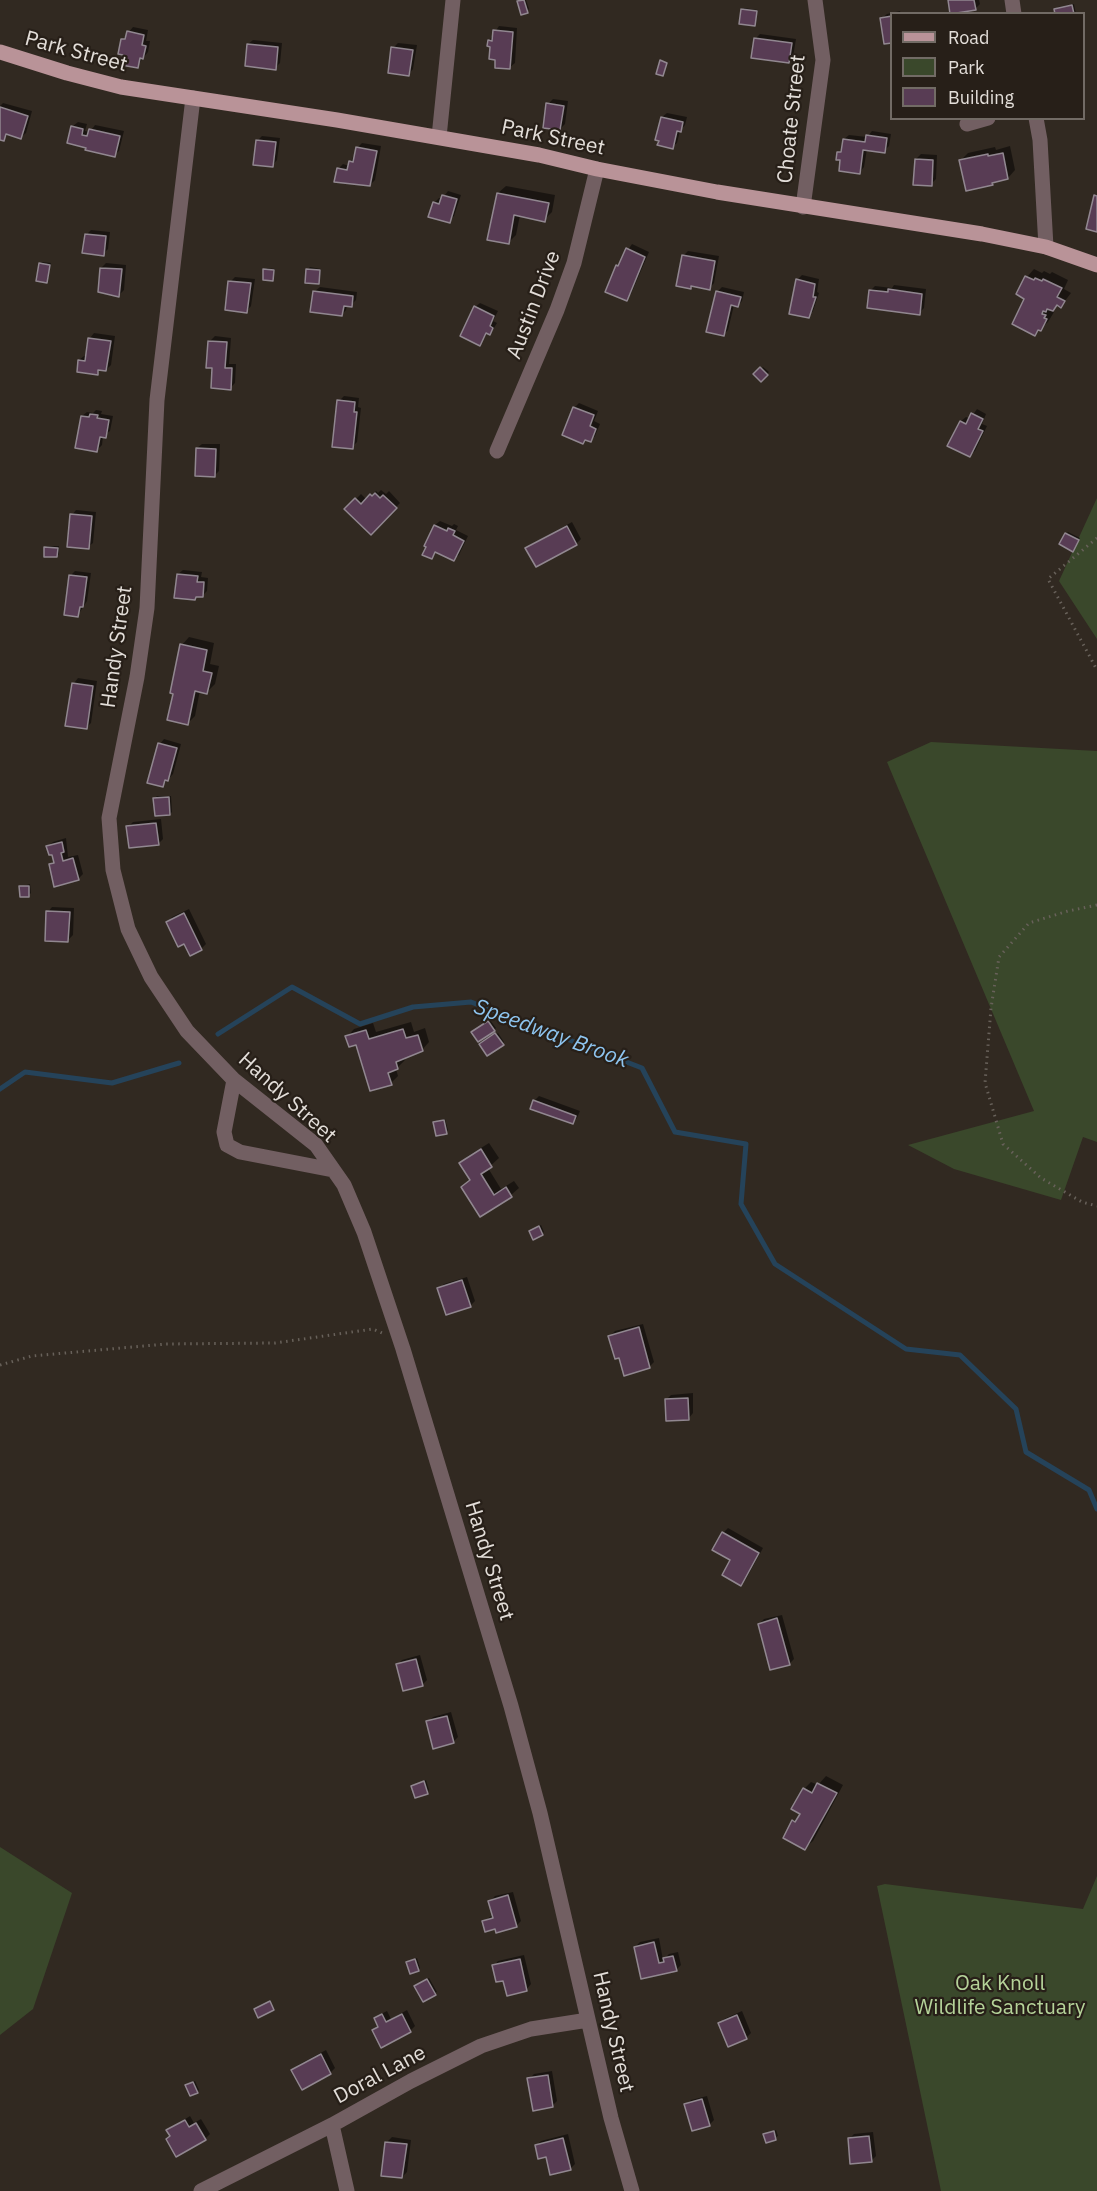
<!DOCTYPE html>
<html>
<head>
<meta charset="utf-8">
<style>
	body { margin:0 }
	#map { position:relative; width:1097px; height:2191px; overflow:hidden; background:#312921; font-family:"IBM Plex Sans",sans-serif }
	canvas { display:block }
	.legend { position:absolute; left:890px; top:12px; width:195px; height:108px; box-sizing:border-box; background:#271f18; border:2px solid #726b65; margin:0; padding:8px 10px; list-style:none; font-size:18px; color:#e3ded9 }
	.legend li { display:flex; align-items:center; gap:12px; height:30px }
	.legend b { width:30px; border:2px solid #726b65 }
</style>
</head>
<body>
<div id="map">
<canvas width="1097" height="2191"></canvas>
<ul class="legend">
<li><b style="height:8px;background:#b99398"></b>Road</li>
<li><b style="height:16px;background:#3a482b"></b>Park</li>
<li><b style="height:16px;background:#583c54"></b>Building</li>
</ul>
</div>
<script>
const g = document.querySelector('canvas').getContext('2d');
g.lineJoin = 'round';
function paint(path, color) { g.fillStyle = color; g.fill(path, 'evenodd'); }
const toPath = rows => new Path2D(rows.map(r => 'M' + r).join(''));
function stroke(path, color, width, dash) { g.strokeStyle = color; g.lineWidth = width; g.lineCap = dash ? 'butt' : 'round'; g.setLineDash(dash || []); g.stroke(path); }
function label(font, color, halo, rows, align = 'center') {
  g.font = font + ' "IBM Plex Sans",sans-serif'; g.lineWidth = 4.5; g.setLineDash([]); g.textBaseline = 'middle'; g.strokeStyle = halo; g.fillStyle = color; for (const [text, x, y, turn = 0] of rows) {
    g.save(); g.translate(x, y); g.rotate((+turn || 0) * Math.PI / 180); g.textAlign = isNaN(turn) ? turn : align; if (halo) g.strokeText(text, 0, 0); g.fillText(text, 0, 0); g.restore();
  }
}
const green = toPath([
	[1097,498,1097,639,1059,581],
	[931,742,1097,751,1097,1142,1083,1137,1061,1200,954,1169,908,1145,1034,1111,887,762],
	[0,1847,72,1893,33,2009,0,2035],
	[1097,1876,1097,2191,941,2191,877,1886,885,1884,1083,1909]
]);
const shadow = toPath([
	[520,0,526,0,529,9,527,11,518,2],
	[949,0,979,0,980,4,975,9],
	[1074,4,1076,14,1057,14,1056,9,1058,7],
	[744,8,758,10,754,25,742,10],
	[900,11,901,14,892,14,892,42,882,18,887,14],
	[499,26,517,28,515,63,510,67,489,41],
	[133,27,148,30,146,41,150,41,148,52,137,66,125,54,123,39],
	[760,34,796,39,793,57,788,62,755,39],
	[253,40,282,43,280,63,275,68,248,44],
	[398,43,417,45,413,69,409,74,393,48],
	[553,99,568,101,565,124,560,129,548,104],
	[3,103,32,111,26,133,21,137,8,134,3,140,0,139,0,106],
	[667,113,687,117,685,125,680,131,677,143,672,147,662,117],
	[78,122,87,124,85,131,90,132,95,125,124,131,119,151,114,155,87,149,73,126],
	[872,131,891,134,889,146,884,151,867,149,864,167,860,172,842,159,838,153,843,148,844,139,849,135,867,137],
	[262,136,280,138,277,160,273,165,257,141],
	[362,143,381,146,375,180,370,185,338,169,343,164,349,166,357,148],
	[1010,146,1015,170,1008,178,996,181,992,184,961,160,968,153,995,147,996,150],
	[921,154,937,155,936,179,931,184,916,159],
	[506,186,555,195,552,212,544,220,520,215,516,235,508,243,498,193],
	[448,191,461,195,454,216,449,221,434,203,439,198,442,199],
	[91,230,110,232,108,249,103,254,86,235],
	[632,244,649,252,631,294,626,299,617,266],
	[688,251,719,256,714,283,710,288,693,285,690,287,683,256],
	[42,262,51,263,47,281,40,264],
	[106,263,126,265,124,290,119,295,101,268],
	[310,267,321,269,318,283,308,269],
	[267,268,275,269,273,279,265,270],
	[1034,269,1042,273,1044,271,1050,274,1052,272,1068,280,1064,289,1071,293,1061,306,1058,305,1052,311,1054,312,1048,322,1035,334,1026,298,1027,277],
	[802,275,819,279,817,292,819,293,813,311,808,316,797,280],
	[235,277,255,279,251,306,247,311,230,282],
	[894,285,926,289,924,308,919,313,870,291,875,286,892,288],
	[320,287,357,292,356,300,351,305,347,305,346,310,342,315,315,291],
	[722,287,744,292,742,301,738,306,734,305,728,330,723,335,717,292],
	[480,303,498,311,493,321,497,323,494,328,490,333,488,332,480,344,475,307],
	[94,333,115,336,111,365,106,370,101,369,97,373,79,360,84,356,87,356,90,338],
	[215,336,231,338,229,364,236,364,235,383,230,388,214,367,210,341],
	[763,367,769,372,761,380,756,374],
	[344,396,359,398,358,407,361,408,357,442,352,447,339,401],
	[579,403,598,411,594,421,600,424,595,436,591,440,574,408],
	[977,409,986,414,982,424,987,426,975,451,970,455,949,445,961,421,966,417,970,419],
	[96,410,102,411,101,414,113,416,110,431,103,436,102,445,97,450,82,416,87,412,93,413],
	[202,444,220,444,219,471,214,476,197,448],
	[381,490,386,494,389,491,400,503,371,533,346,509,361,494,367,500,376,491,378,493],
	[76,510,96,512,93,543,88,547,72,515],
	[440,521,452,526,454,524,458,526,456,530,468,536,459,555,454,559,436,552,431,557,435,525],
	[572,522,581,539,576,544,527,548,532,544],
	[1068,532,1080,538,1075,548,1066,534],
	[47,546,59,546,59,554,57,556,45,548],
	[183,570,202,572,201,577,208,578,207,591,202,596,178,574],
	[75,571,91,573,87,601,78,615,70,576],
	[189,637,214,643,210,664,219,666,215,684,207,692,200,690,195,716,188,723,182,645],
	[78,678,97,681,91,723,86,728,74,683],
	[164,739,181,744,173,774,162,786,160,744],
	[157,796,171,796,172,812,170,814,155,798],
	[161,819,163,839,158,844,128,827,133,822],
	[66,838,68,857,78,855,83,874,78,879,50,865,55,860,48,846,53,842],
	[30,884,31,893,29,895,20,887],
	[52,907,74,908,73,935,68,940,48,912],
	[189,909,206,944,201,949,168,922,172,917],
	[490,1020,496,1028,494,1030,475,1030],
	[411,1022,414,1032,425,1028,429,1042,422,1050,404,1058,405,1060,396,1069,398,1076,391,1083,357,1043,347,1037,354,1029,373,1023,376,1032],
	[498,1033,504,1042,503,1044,483,1043],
	[539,1096,580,1111,577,1118,572,1123,534,1101],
	[445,1119,448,1130,446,1132,434,1123],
	[489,1143,499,1158,488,1168,501,1189,514,1181,519,1188,511,1195,480,1215,462,1187,471,1179,461,1163,468,1156],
	[541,1225,544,1232,542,1234,530,1231],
	[467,1277,475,1301,470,1306,439,1289,444,1284],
	[643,1324,654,1362,649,1367,620,1356,610,1336,615,1331],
	[693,1393,693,1413,689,1418,667,1399,671,1395],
	[728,1528,763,1548,746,1579,741,1584,723,1533],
	[782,1615,794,1659,789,1664,759,1624,764,1619],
	[420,1655,427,1680,422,1685,398,1665,402,1660],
	[451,1712,458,1737,453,1742,428,1722,433,1717],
	[826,1776,843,1785,813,1841,805,1848,785,1837,794,1821,801,1813,804,1789,811,1782,818,1785],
	[426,1780,429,1790,427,1792,413,1786],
	[513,1892,521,1921,516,1926,496,1927,484,1921,493,1915,490,1901,495,1896],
	[659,1938,663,1960,669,1954,678,1952,681,1965,676,1970,642,1978,635,1947,640,1942],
	[524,1955,531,1984,527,1989,508,1994,504,1979,494,1966,498,1961],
	[417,1958,420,1968,418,1970,408,1962],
	[429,1978,437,1992,435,1993,418,1984],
	[407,2010,415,2026,410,2031,374,2030,379,2025,376,2018,381,2014,387,2011,391,2019],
	[742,2011,751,2033,746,2038,720,2024,724,2019],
	[326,2050,335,2068,330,2073,293,2070,298,2065],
	[552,2071,557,2101,552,2106,529,2079,534,2074],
	[195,2081,199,2090,197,2092,189,2084],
	[707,2096,714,2120,709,2125,686,2105,691,2100],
	[190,2116,194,2123,201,2119,210,2134,205,2139,171,2135,168,2130],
	[776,2130,778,2136,767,2141,765,2134],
	[873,2132,876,2156,871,2161,849,2139,854,2134],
	[568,2134,575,2164,570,2169,547,2155,536,2146,541,2141],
	[392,2137,411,2140,407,2172,402,2177,387,2142]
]);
const stream = toPath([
	[218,1034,292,987,360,1024,413,1007,471,1002,642,1068,675,1132,746,1144,741,1204,775,1264,906,1349,960,1355,1016,1409,1026,1452,1089,1490,1097,1509],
	[0,1089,25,1072,112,1083,179,1063]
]);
const building = toPath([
	[524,0,528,13,521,15,517,1,524,0],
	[948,0,974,0,976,10,950,14,948,0],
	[1072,5,1074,14,1055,14,1054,9,1072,5],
	[741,9,757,11,755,26,739,24,741,9],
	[892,16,892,43,884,44,880,18,892,16],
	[493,30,513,32,510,69,495,68,495,60,489,59,490,47,487,46,488,40,492,41,493,30],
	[127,31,144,35,142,45,146,46,143,59,140,58,138,68,121,65,123,55,118,54,121,39,125,39,127,31],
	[754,38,792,43,789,63,751,58,754,38],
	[247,44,278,47,276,70,245,66,247,44],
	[391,47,413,50,409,76,388,73,391,47],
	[660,60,667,63,663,76,656,74,660,60],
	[546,103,564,106,560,130,543,128,546,103],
	[0,107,28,116,21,139,6,134,4,141,0,140,0,107],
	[661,117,683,122,681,132,677,131,673,149,657,145,659,141,655,140,661,117],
	[71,126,83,129,82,135,87,136,89,129,120,136,115,157,85,150,86,148,67,143,71,126],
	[866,135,887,138,885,153,863,150,860,174,839,171,840,160,836,160,837,152,841,152,843,139,865,142,866,135],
	[256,140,276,142,273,167,253,165,256,140],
	[356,147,377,151,370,186,334,182,337,168,347,170,349,161,353,162,356,147],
	[1003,153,1008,179,992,183,993,185,966,191,959,160,988,154,988,156,1003,153],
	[915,159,933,160,932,186,913,185,915,159],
	[497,193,549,203,545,222,514,215,509,244,487,240,497,193],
	[442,195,457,199,450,223,428,217,433,202,439,204,442,195],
	[1094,195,1097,196,1097,232,1086,229,1094,195],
	[85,234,106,236,104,256,82,253,85,234],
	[626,248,645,257,627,301,605,292,616,265,618,266,626,248],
	[682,255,715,261,710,290,691,286,691,289,676,286,682,255],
	[39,263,50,265,47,283,36,281,39,263],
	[100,268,122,269,119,297,98,292,100,268],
	[263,269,274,270,273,281,263,280,263,269],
	[306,269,320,270,319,284,305,283,306,269],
	[1025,276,1034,280,1035,278,1042,281,1043,279,1062,288,1057,297,1065,301,1061,308,1057,305,1053,311,1047,309,1046,312,1043,311,1042,314,1046,315,1044,318,1047,319,1041,331,1038,330,1035,336,1012,324,1024,299,1016,294,1025,276],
	[796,279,815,284,813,297,816,297,809,318,789,314,796,279],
	[228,281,251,283,247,313,225,310,228,281],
	[888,289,922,294,920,315,867,308,869,290,888,292,888,289],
	[313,291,353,296,352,307,344,306,342,316,310,312,313,291],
	[716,291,741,297,738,307,731,305,724,336,706,332,716,291],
	[474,306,494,316,490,326,493,328,490,335,486,333,480,346,460,336,474,306],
	[88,338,111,341,106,371,98,370,98,375,77,372,78,360,85,361,88,338],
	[208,341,227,342,225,368,232,368,231,390,211,388,212,368,206,368,208,341],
	[760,367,768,375,761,382,753,374,760,367],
	[337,400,355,402,354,412,357,412,353,449,332,447,337,400],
	[573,407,594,415,590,426,596,429,591,442,585,440,583,444,562,435,573,407],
	[971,413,983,419,978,429,983,431,970,457,947,446,960,421,966,424,971,413],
	[90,414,98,415,97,418,109,420,106,438,100,437,97,452,75,448,81,416,89,417,90,414],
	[196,448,216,449,215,477,195,476,196,448],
	[375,493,380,498,383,495,397,508,371,535,344,509,355,498,361,504,370,494,372,496,375,493],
	[70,514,92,516,89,549,67,547,70,514],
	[434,525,447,531,448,528,455,531,453,535,464,541,454,561,435,552,432,559,422,555,426,547,424,546,434,525],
	[567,526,577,545,536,567,525,548,567,526],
	[1065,533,1079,540,1073,552,1059,544,1065,533],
	[44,547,58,548,57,557,44,557,44,547],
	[177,574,198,576,197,582,204,582,203,597,196,597,195,600,174,598,177,574],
	[69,575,87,577,83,607,80,607,78,617,64,615,69,575],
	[180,644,207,650,203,671,212,673,207,694,195,691,188,725,167,720,173,694,170,693,180,644],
	[72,683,93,686,87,729,65,726,72,683],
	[158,743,177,748,168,781,165,780,163,787,147,783,158,743],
	[169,797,170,815,155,816,153,798,169,797],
	[156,823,159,845,129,848,126,826,156,823],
	[62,842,64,852,61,853,63,861,73,858,79,880,54,887,49,864,54,863,52,855,49,855,46,846,62,842],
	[19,886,29,886,29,897,20,897,19,886],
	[46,911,70,912,68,942,45,941,46,911],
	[184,913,202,950,190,956,184,944,178,947,166,922,184,913],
	[488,1021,495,1031,478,1042,471,1032,488,1021],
	[403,1029,406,1038,418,1035,423,1051,396,1062,398,1069,388,1073,392,1085,370,1091,356,1045,349,1047,345,1036,366,1030,369,1039,403,1029],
	[495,1033,504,1045,487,1056,479,1044,495,1033],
	[533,1100,576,1116,573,1124,530,1109,533,1100],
	[444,1120,447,1134,436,1136,433,1122,444,1120],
	[481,1149,492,1167,481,1174,494,1195,506,1187,512,1197,480,1217,461,1187,470,1180,459,1163,481,1149],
	[539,1226,543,1235,533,1240,529,1231,539,1226],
	[462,1280,471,1307,446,1315,437,1288,462,1280],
	[639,1327,650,1368,624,1376,619,1358,615,1359,608,1336,639,1327],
	[688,1398,689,1420,666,1421,665,1399,688,1398],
	[722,1532,759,1553,741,1586,722,1575,730,1560,712,1550,722,1532],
	[777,1618,790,1665,770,1670,758,1624,777,1618],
	[416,1659,423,1686,403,1691,396,1664,416,1659],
	[447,1716,454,1743,433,1749,426,1721,447,1716],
	[424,1781,428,1794,415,1798,411,1786,424,1781],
	[817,1783,837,1793,805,1850,783,1838,792,1820,795,1822,800,1814,791,1809,803,1788,812,1793,817,1783],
	[508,1895,517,1927,496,1933,495,1929,485,1932,482,1921,493,1918,488,1901,508,1895],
	[654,1942,659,1963,664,1962,663,1958,673,1956,677,1971,641,1979,634,1947,654,1942],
	[415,1959,419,1971,410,1974,406,1962,415,1959],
	[520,1959,527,1991,507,1996,503,1981,496,1982,492,1965,520,1959],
	[427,1979,436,1995,423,2002,414,1986,427,1979],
	[270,2001,274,2010,258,2018,254,2009,270,2001],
	[382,2014,386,2022,402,2014,411,2032,381,2048,372,2030,378,2027,374,2018,382,2014],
	[737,2015,747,2039,728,2047,718,2023,737,2015],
	[321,2054,331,2074,302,2090,291,2070,321,2054],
	[548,2075,553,2107,533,2111,527,2078,548,2075],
	[193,2082,198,2093,190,2096,185,2085,193,2082],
	[702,2099,710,2126,692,2131,684,2104,702,2099],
	[185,2120,189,2127,196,2123,206,2140,176,2157,166,2139,170,2136,166,2130,185,2120],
	[774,2131,776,2140,766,2143,763,2134,774,2131],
	[869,2136,872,2162,850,2164,848,2138,869,2136],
	[563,2138,571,2170,550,2175,546,2157,538,2159,535,2145,563,2138],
	[385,2142,407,2144,402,2178,381,2176,385,2142]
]);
const path = toPath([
	[1097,538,1048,579,1097,670],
	[1097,905,1068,911,1029,923,999,957,991,1008,985,1083,1003,1144,1041,1178,1082,1202,1097,1206],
	[0,1365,32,1356,166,1344,275,1343,373,1329,382,1333]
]);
const minor = toPath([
	[1012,0,1014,14],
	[193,98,157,400,147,608,137,677,109,818,113,870,128,929,151,977,187,1031,234,1080,316,1145,344,1185,364,1232,403,1349,511,1706,540,1813,611,2118,632,2191],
	[1036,118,1040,140,1046,247],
	[967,124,988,118],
	[439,137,453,0],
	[803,207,823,60,815,0],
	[497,451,557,310,574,263,597,169],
	[234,1080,224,1132,227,1145,240,1152,333,1170],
	[332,2125,347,2191],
	[201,2191,332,2125,411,2081,481,2046,531,2029,588,2020]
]);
const major = toPath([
	[0,52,67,73,121,87,337,120,539,155,597,169,717,192,982,234,1046,247,1097,265]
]);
const streetNames = [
	["Park Street",76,52,15],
	["Choate Street",792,119,-84],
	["Park Street",553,138,12],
	["Austin Drive",534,305,-69],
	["Handy Street",117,647,-82],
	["Handy Street",287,1098,42],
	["Handy Street",489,1561,73],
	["Handy Street",613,2032,77],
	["Doral Lane",380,2075,-28]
];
const parkNames = [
	["Oak Knoll",1000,1984],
	["Wildlife Sanctuary",1000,2008]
];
const waterNames = [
	["Speedway Brook",551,1034,20]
];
paint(green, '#3a482b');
paint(shadow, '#0007');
stroke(stream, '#25435a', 5);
paint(building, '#583c54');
stroke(building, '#918790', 1.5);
stroke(path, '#68615a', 3, [1.5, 4.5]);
stroke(minor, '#725f62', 15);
stroke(major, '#b99398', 15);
label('21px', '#e3ded9', '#271f18', streetNames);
label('21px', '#b5d399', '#271f18', parkNames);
label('italic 22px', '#8ec5f0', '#271f18', waterNames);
</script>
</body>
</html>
